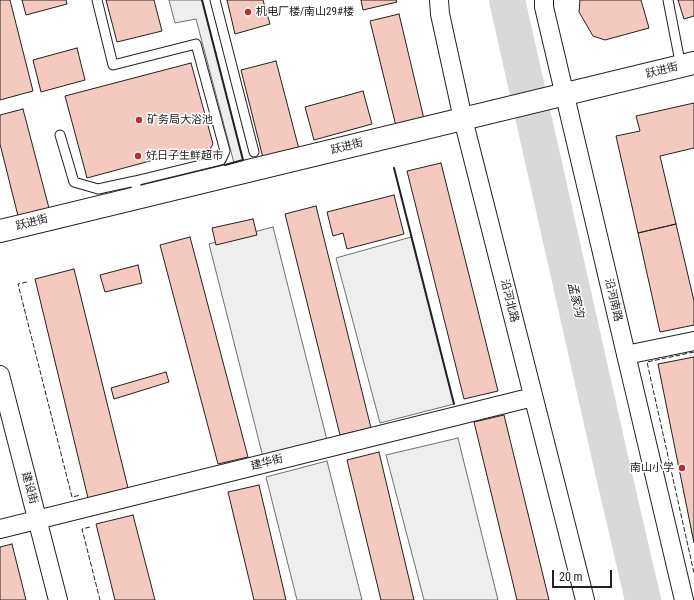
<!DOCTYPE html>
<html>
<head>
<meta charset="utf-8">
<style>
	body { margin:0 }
	#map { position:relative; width:694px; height:600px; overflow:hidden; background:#fff; font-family:"Roboto Condensed",sans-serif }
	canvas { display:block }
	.scale { position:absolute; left:552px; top:570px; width:60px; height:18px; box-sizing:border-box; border:2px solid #222; border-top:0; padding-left:5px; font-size:12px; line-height:14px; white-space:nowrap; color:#222; -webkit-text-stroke:3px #fff; paint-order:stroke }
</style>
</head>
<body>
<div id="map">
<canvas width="694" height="600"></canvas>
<div class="scale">20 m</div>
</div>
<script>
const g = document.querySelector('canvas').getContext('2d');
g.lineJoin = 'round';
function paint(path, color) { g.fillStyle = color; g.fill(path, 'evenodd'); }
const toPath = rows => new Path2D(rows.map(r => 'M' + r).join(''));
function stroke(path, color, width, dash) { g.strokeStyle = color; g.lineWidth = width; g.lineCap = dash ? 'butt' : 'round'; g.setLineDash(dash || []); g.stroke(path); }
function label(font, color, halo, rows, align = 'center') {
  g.font = font + ' "Roboto Condensed","Noto Sans SC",sans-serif'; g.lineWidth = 3; g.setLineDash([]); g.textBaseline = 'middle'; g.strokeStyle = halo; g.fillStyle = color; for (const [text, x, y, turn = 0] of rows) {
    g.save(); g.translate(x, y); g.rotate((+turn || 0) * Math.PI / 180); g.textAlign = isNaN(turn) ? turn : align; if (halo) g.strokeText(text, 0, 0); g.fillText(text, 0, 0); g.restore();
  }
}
const green = toPath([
	[169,0,202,0,243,160,234,163,196,19,175,23,169,0],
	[273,227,327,440,263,457,209,244,273,227],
	[411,237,454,404,380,423,336,258,411,237],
	[458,438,498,600,424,600,386,455,458,438],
	[327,461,362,600,297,600,266,477,327,461]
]);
const river = toPath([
	[507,0,613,471,643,600]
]);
const building = toPath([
	[0,0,10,0,33,91,0,100,0,0],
	[22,0,66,0,67,4,26,15,22,0],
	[106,0,154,0,162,31,117,42,106,0],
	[227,0,263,0,270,24,235,34,227,0],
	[361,0,396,0,397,2,363,10,361,0],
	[580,0,641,0,649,28,605,40,593,36,579,12,580,0],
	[678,0,694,0,694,16,684,19,678,0],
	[399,14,424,119,396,126,370,21,399,14],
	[77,48,85,80,41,92,33,60,77,48],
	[276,61,300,153,264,162,241,70,276,61],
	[191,63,213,144,208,153,197,156,187,151,87,178,65,96,191,63],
	[363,91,372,124,314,140,305,107,363,91],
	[694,103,694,148,660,156,676,224,638,233,616,136,640,131,636,116,694,103],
	[23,109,50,212,19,220,0,144,0,115,23,109],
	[441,163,498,391,464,399,407,171,441,163],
	[394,195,404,234,347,249,343,233,333,236,327,212,394,195],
	[316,206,371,428,340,435,285,214,316,206],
	[253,219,257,235,216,245,212,228,253,219],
	[676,224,694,301,694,325,660,332,638,233,676,224],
	[190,237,248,457,218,464,160,245,190,237],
	[138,265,142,283,105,292,100,275,138,265],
	[74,269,128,488,88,498,35,279,74,269],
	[694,357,694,543,658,364,694,357],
	[166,372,169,382,114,399,111,388,166,372],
	[504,415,549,600,517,600,474,422,504,415],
	[379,452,414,600,381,600,347,460,379,452],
	[259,485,286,600,254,600,228,492,259,485],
	[133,515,155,600,115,600,96,524,133,515],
	[12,544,26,600,0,600,0,547,12,544]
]);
const service = toPath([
	[97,0,113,65,196,44,225,151,221,160,135,181],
	[215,0,254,152],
	[668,0,681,67],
	[60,135,74,182,98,189,135,181,136,186]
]);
const minor = toPath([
	[439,0,440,14,463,119,585,600],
	[544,0,544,7,684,600],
	[626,355,694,341],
	[0,375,58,600],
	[0,529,533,397]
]);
const tertiary = toPath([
	[0,231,694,63]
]);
const fence = toPath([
	[27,282,18,284,72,497,81,495],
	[694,352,647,362,694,573],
	[90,527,82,529,100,600]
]);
const wall = toPath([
	[202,0,243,160,225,165],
	[394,168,454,404]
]);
const markers = [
	[248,12,4,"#c62828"],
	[139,120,4,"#c62828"],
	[138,156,4,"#c62828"],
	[682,468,4,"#c62828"]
];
const poiNames = [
	["机电厂楼/南山29#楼",256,12],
	["矿务局大浴池",147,120],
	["好日子生鲜超市",146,156],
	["南山小学",674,468,"right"]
];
const streetNames = [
	["跃进街",662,71,-14],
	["跃进街",347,147,-14],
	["跃进街",32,223,-14],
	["沿河南路",613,300,77],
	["沿河北路",509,301,76],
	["建华街",267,463,-14],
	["建设街",29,488,75]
];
const waterNames = [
	["孟家沟",575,300,77]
];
paint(green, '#eee');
stroke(green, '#6f6f6f', 1);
stroke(river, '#d9d9d9', 36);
paint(building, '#f3c9c0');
stroke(building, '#222', 1);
stroke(service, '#222', 11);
stroke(minor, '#222', 20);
stroke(tertiary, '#222', 24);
stroke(service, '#fff', 9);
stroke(minor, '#fff', 18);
stroke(tertiary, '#fff', 22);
stroke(fence, '#222', 1, [5, 2]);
stroke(wall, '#222', 2);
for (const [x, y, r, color] of markers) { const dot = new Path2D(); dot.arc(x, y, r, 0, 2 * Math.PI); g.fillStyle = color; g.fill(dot); stroke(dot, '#fff', 1.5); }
label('11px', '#222', '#fff', poiNames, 'left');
label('11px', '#222', '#fff', streetNames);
label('italic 12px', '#222', '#fff', waterNames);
</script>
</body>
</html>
